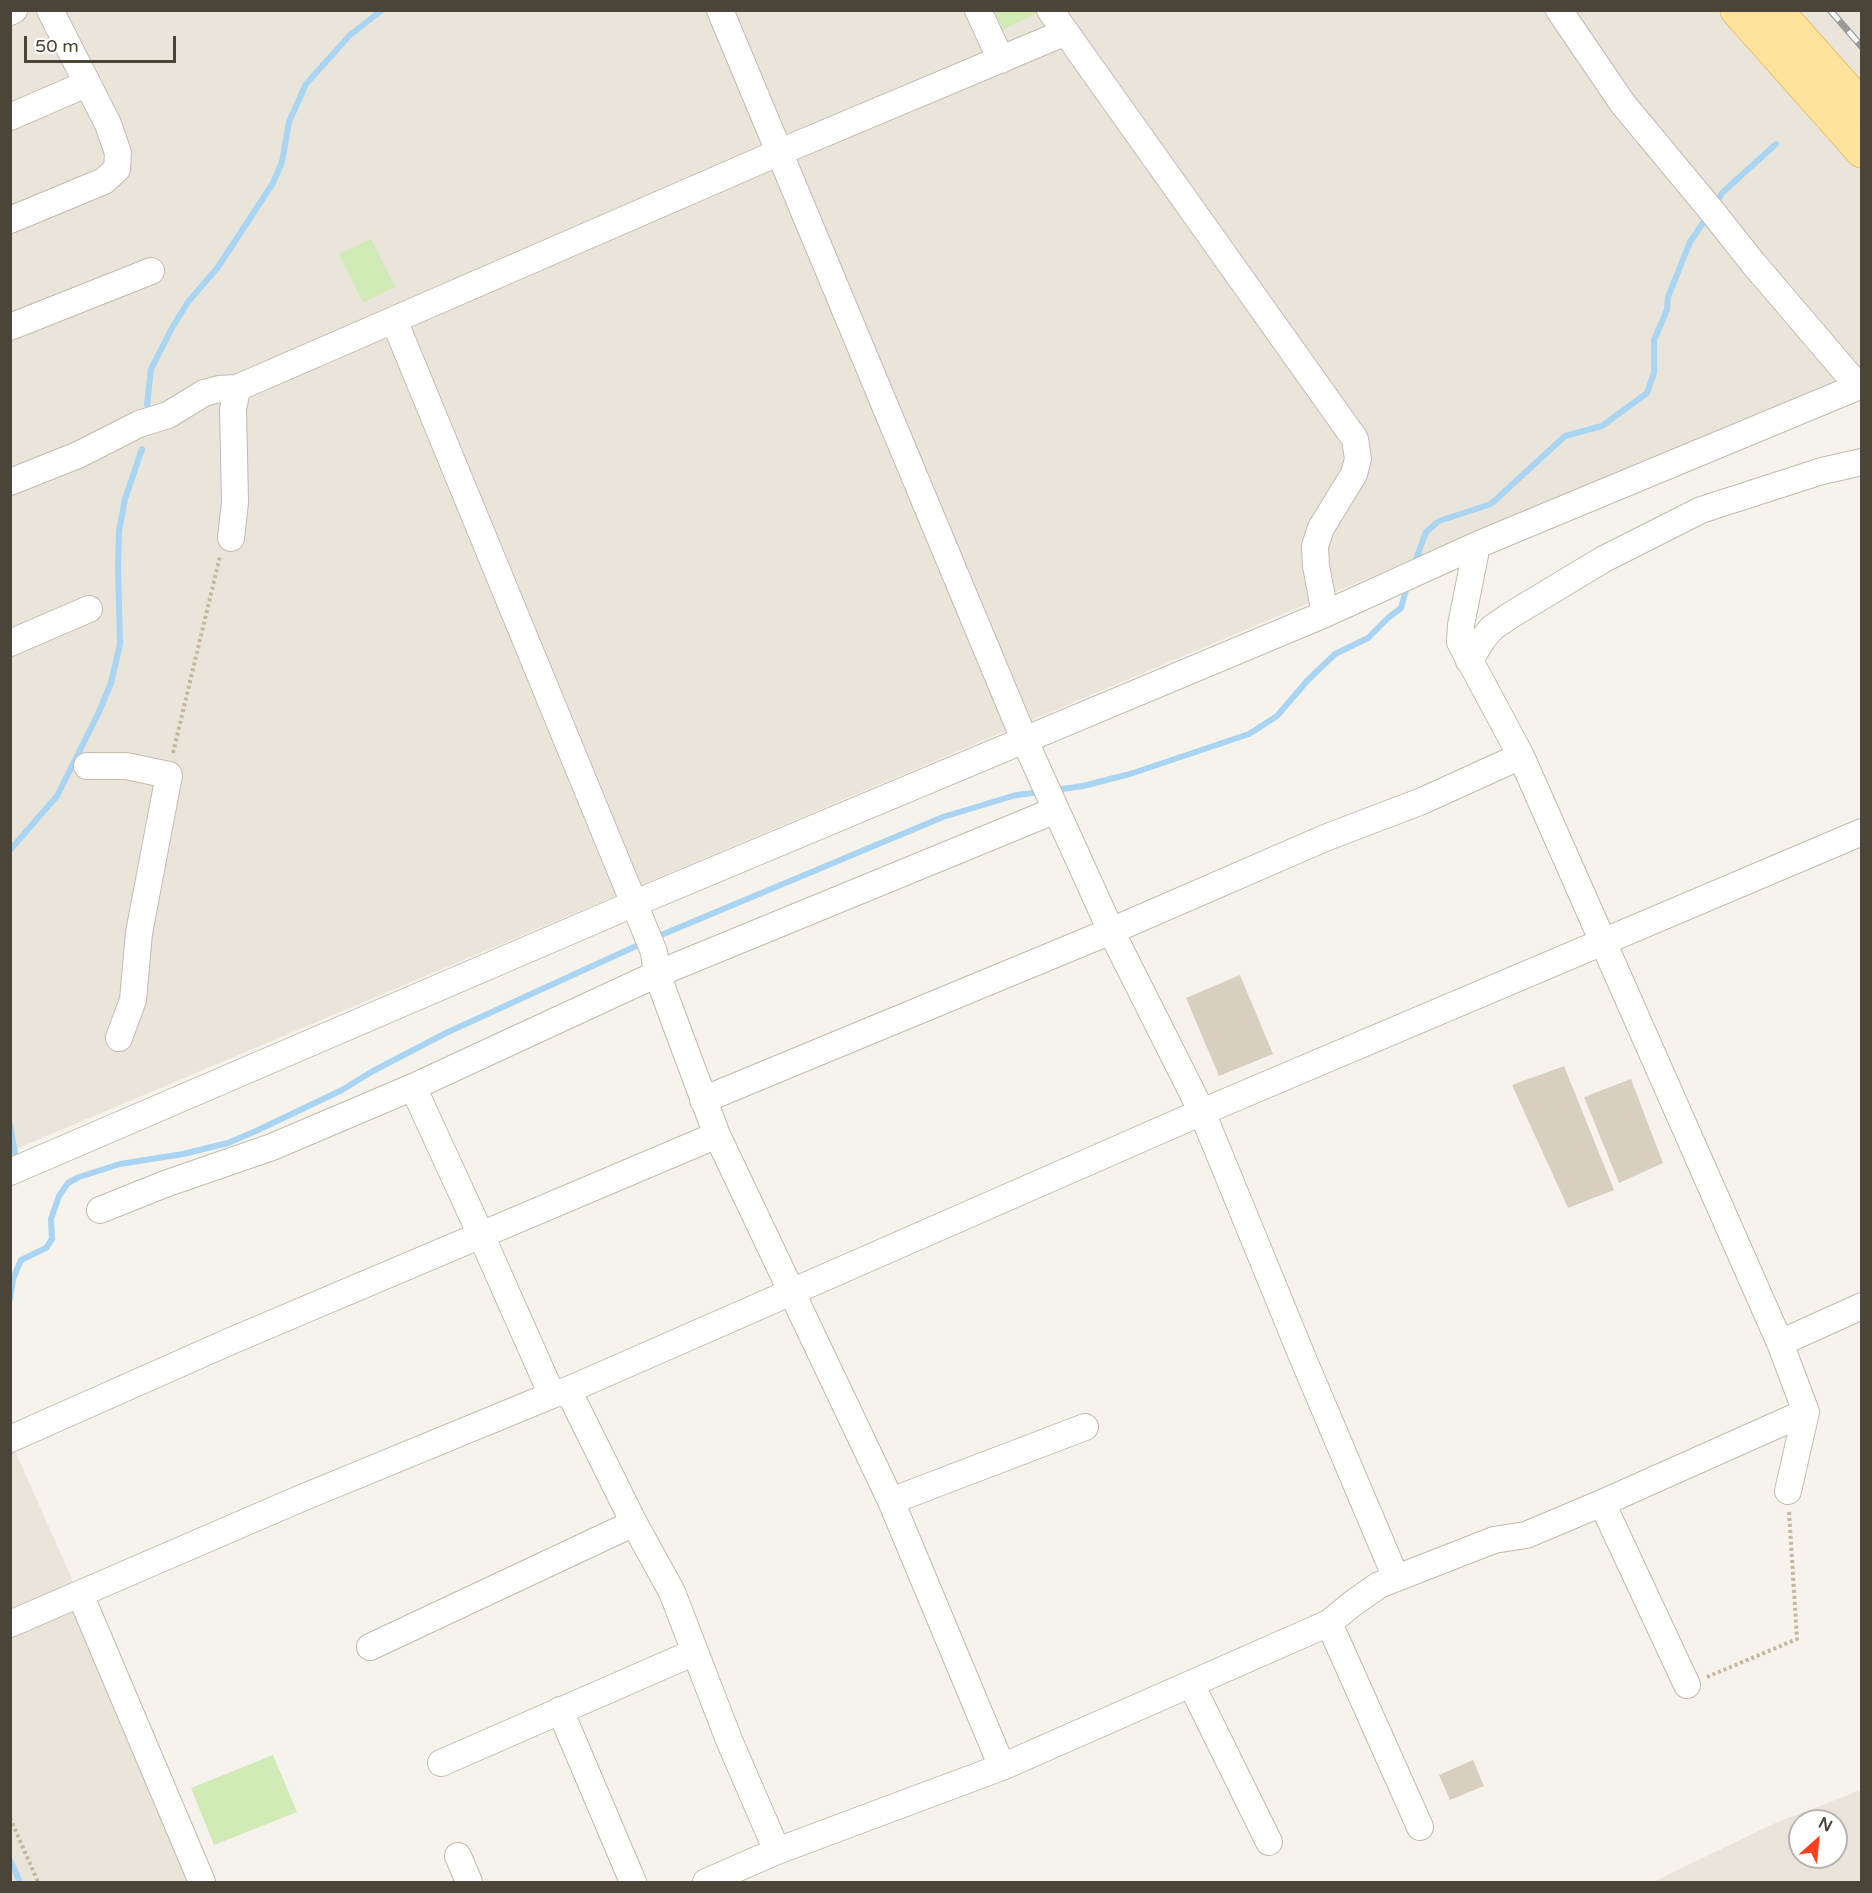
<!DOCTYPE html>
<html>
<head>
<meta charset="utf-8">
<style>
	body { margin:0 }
	#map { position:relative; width:1872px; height:1893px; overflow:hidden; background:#f6f3ec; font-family:"Varela Round",sans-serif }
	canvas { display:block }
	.frame { position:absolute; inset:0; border:12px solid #4b4439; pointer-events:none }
	.north { position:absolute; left:1788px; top:1809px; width:60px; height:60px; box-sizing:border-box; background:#fff; border:2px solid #b7b4b0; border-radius:50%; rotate:27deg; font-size:16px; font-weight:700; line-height:24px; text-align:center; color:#4b4439 }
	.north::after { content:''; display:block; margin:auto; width:21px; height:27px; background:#fc3f1d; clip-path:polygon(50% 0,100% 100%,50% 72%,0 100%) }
	.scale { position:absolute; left:24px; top:36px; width:152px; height:27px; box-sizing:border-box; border:3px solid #4b4439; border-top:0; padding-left:8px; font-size:18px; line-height:21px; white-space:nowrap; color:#4b4439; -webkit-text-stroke:4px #fff; paint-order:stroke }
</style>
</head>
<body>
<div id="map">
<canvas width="1872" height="1893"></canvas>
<div class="frame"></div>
<div class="north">N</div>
<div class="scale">50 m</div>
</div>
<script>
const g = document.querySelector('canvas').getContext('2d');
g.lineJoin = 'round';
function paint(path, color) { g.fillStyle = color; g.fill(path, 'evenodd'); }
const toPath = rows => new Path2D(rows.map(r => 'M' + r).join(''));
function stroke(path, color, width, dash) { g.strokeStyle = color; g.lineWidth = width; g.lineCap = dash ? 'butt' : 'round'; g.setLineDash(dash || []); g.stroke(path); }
const residential = toPath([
	[11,11,1861,11,1861,370,11,1151],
	[11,1442,207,1882,11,1882],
	[1861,1790,1861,1882,1653,1882,1773,1824],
	[1800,1821,1836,1821,1836,1857,1800,1857]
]);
const green = toPath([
	[993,11,1035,11,1037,13,1002,30],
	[371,239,395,287,363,303,339,254],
	[273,1755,297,1812,214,1845,191,1788]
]);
const stream = toPath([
	[1714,206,1723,192,1776,144],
	[147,405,151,369,173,326,188,302,218,267,273,183,282,162,289,122,306,84,350,35,382,10],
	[1414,565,1426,532,1439,521,1491,504,1565,436,1602,426,1647,393,1654,373,1654,340,1667,310,1668,297,1690,242,1707,217],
	[1055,790,1083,786,1130,774,1249,734,1277,716,1307,681,1335,654,1368,638,1388,618,1401,608,1408,583],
	[10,850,57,796,99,712,111,683,120,644,118,567,119,531,125,499,142,449],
	[654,938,943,817,1016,795,1042,792],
	[10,1125,15,1153],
	[10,1299,13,1279,21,1260,46,1248,52,1239,51,1219,59,1196,68,1183,79,1177,120,1164,183,1154,228,1143,256,1131,342,1090,373,1071,446,1033,645,942],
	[10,1860,20,1882]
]);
const building = toPath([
	[1240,975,1273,1054,1219,1076,1186,998],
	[1564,1066,1614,1190,1568,1208,1512,1085],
	[1631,1079,1663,1163,1619,1183,1584,1097],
	[1473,1760,1484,1786,1450,1800,1439,1775]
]);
const path = toPath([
	[173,753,220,556],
	[1707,1677,1797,1639,1789,1511],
	[10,1818,38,1882]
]);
const minor = toPath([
	[720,10,1024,739,1111,931,1202,1112,1302,1356,1396,1578],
	[978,10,1001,60],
	[1050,10,1355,439,1358,459,1354,474,1321,528,1315,546,1316,566,1325,614],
	[1559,10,1623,104,1711,210,1753,263,1858,386,1862,387],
	[10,12,14,10],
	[10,117,86,84],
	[10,220,104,181,117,169,118,153,108,124,50,10],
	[394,320,654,952,657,974,717,1135,891,1501,1002,1767],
	[10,327,151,271],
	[10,482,78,455,139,424,168,415,204,393,219,389,237,388,780,152,1066,32],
	[231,538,235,502,233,410,237,388],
	[10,643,89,609],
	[1469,661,1483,639,1492,628,1511,615,1604,559,1701,510,1822,471,1862,462],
	[87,766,126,766,169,775,139,933,133,1000,119,1038],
	[413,1087,481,1235,552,1395],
	[703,1100,1111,931,1325,838,1422,801,1521,756],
	[10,1172,633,904,1325,614,1477,545,1862,385],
	[100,1210,165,1184,272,1147,413,1087,657,974,1056,810],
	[1780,1343,1862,1306],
	[568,1390,634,1523,672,1592,729,1740,777,1851],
	[10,1439,231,1341,717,1135],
	[1788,1491,1806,1412],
	[891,1501,1085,1427],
	[1602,1503,1687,1685],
	[80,1594,202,1882],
	[1329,1623,1420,1827],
	[10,1624,297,1500,552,1395,568,1390,1202,1112,1862,832],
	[370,1647,634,1523],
	[1191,1684,1269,1842],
	[560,1710,633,1882],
	[441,1763,695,1652],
	[458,1856,469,1882],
	[706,1882,777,1851,1002,1767,1329,1623,1352,1604,1379,1585,1494,1540,1526,1535,1602,1503,1806,1412,1780,1343,1521,756,1460,642,1461,625,1477,545]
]);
const major = toPath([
	[1737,10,1862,151],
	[1776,10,1862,107]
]);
const rail = toPath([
	[1830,10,1862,47]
]);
paint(residential, '#eae5da');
paint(green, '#d2eab5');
stroke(stream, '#a9d4f2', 6);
paint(building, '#d8cfc1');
stroke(minor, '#c2bbae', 28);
stroke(major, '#e6c16a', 35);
stroke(path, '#c4b79f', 4, [3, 3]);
stroke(minor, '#fff', 26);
stroke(major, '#ffe39c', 33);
stroke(rail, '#9a9a9a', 7);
stroke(rail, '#fff', 4.5, [14]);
</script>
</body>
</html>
